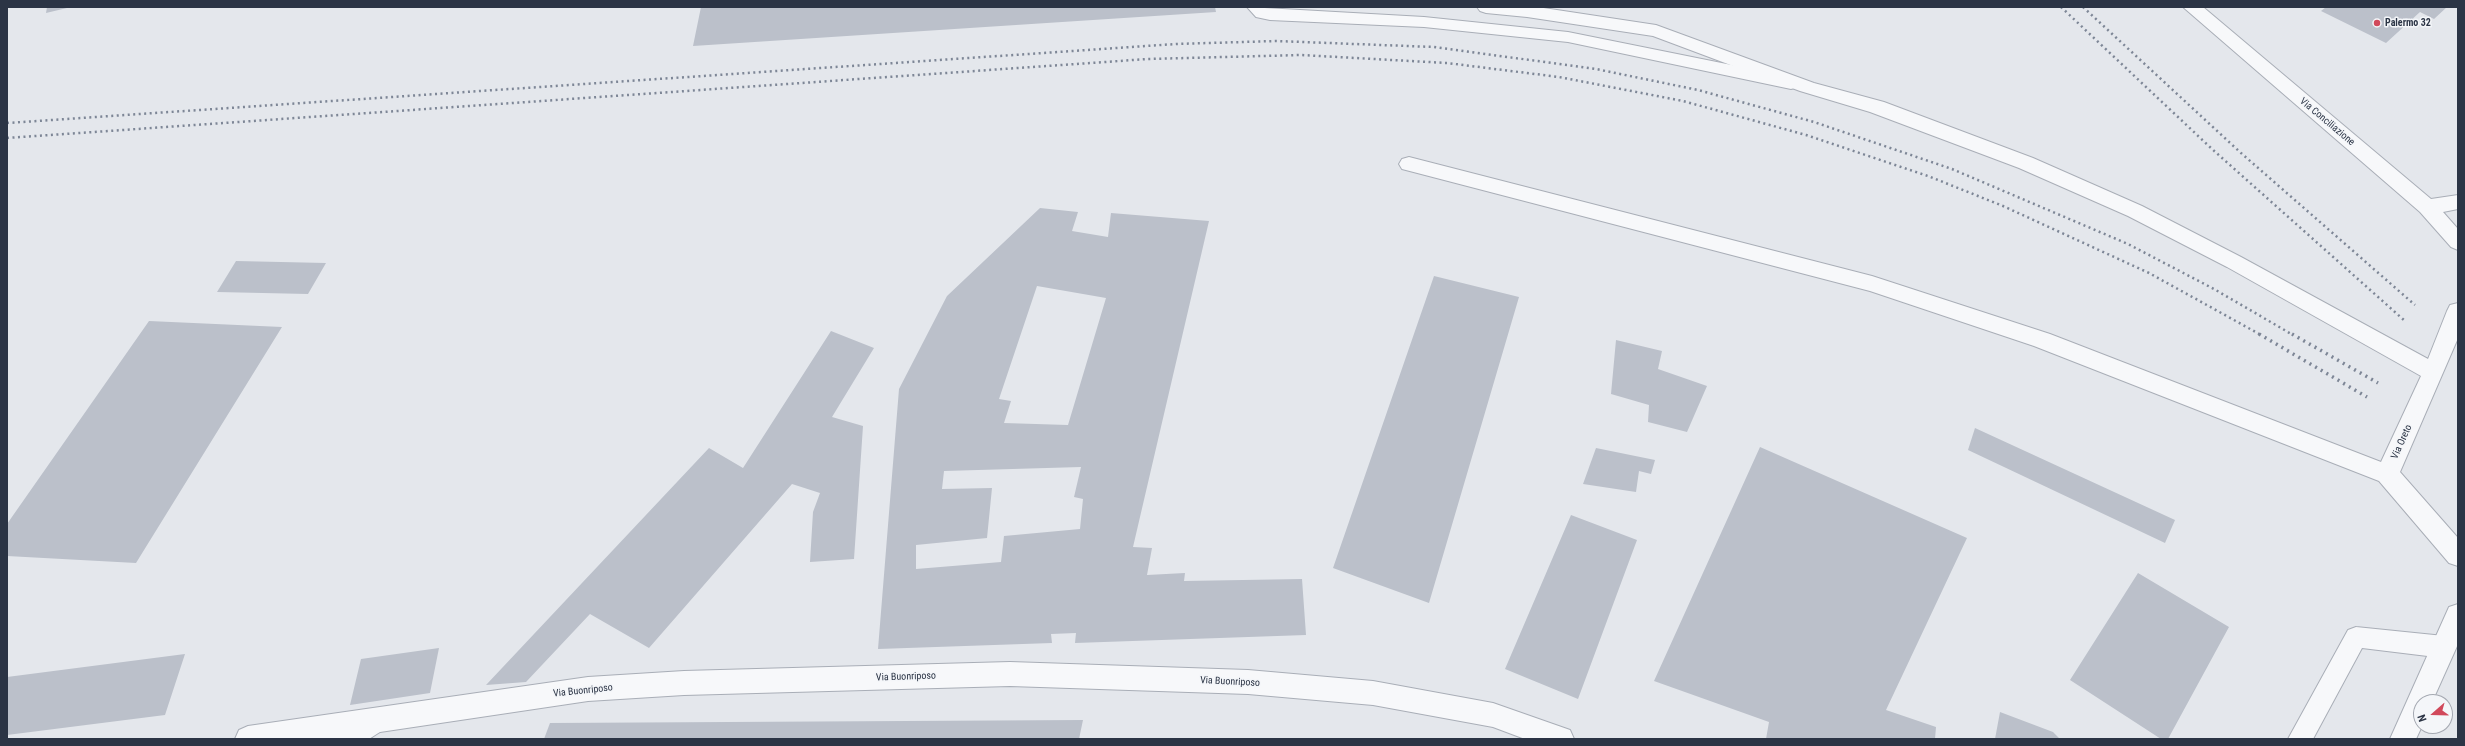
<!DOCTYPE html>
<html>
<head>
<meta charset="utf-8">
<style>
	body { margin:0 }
	#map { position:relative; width:2465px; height:746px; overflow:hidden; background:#e4e7ec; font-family:"Roboto Condensed",sans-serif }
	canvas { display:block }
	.frame { position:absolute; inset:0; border:8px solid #2b3445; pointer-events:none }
	.north { position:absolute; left:2413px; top:694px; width:40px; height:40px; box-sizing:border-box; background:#f4f6f9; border:1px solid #a4a8b1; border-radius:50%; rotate:250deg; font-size:11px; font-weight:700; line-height:16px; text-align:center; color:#2b3445 }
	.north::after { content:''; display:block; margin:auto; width:14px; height:18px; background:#d1495b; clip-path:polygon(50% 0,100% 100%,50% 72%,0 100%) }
</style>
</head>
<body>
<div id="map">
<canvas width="2465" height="746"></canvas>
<div class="frame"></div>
<div class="north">N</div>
</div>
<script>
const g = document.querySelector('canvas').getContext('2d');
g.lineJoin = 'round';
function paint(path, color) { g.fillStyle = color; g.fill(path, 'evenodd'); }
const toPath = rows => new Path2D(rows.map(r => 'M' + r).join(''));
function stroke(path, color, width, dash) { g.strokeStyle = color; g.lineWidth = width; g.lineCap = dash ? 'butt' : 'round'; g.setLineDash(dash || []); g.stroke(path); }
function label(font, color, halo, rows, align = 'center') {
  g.font = font + ' "Roboto Condensed",sans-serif'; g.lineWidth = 3; g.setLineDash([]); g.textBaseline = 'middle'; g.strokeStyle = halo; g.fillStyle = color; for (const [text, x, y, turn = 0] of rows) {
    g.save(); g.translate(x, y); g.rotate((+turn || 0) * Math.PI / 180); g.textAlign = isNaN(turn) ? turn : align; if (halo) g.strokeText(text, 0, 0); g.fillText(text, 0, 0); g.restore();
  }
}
const building = toPath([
	[47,7,67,7,67,8,46,13],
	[701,7,1215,7,1216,12,693,46],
	[2326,7,2447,7,2434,19,2420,12,2386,43,2321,11],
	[1040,208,1078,212,1072,231,1108,237,1111,213,1209,221,1133,547,1152,548,1147,575,1185,573,1184,581,1302,579,1306,635,1075,643,1076,633,1051,634,1052,643,878,649,899,389,947,296],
	[1037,286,1106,298,1068,425,1004,423,1011,401,999,399],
	[1081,467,1074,497,1083,499,1080,529,1004,536,1001,562,916,569,916,545,987,538,992,488,942,489,944,471],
	[236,261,326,263,308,294,217,292],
	[1434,276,1519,297,1429,603,1333,568],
	[149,321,282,327,136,563,7,556,7,524],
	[831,331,874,348,832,417,863,426,854,559,810,562,813,512,820,493,792,484,649,648,590,614,526,682,486,685,709,448,743,468],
	[1616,340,1662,351,1658,369,1707,386,1687,432,1648,422,1649,405,1611,394],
	[1975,428,2175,520,2165,543,1968,450],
	[1760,447,1967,538,1886,710,1936,727,1935,739,1766,739,1769,722,1654,681],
	[1596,448,1655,460,1651,474,1639,471,1636,492,1583,484],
	[1571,515,1637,540,1578,699,1505,669],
	[2138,573,2229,627,2168,739,2161,739,2070,680],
	[439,648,430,693,350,705,361,659],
	[185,654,165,715,7,735,7,677],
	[2000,712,2053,732,2060,739,1995,739],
	[1083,720,1079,739,544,739,550,723]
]);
const service = toPath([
	[1247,7,1424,17,1568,32,1791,77,1797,79,1799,83,1797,87,1791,89,1568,42,1424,27,1270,20,1256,17,1247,7],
	[2356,627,2444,636,2452,640,2456,647,2452,654,2444,658,2362,648,2313,739,2288,739,2348,630,2356,627]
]);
const minor = toPath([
	[1477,7,1537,7,1656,25,1814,83,1884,102,2033,158,2142,206,2241,257,2428,359,2447,311,2450,305,2458,303,2458,338,2400,472,2458,538,2458,566,2449,563,2379,481,2034,346,1870,291,1402,169,1399,164,1402,159,1409,157,1872,276,2050,334,2381,462,2421,376,2227,267,2128,216,2019,168,1870,112,1800,91,1653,36,1527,17,1486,13,1480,11,1477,7],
	[2183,7,2203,7,2431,199,2458,195,2458,209,2443,212,2458,229,2458,250,2451,247,2420,212,2183,7],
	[374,708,383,712,387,721,383,730,369,739,332,739,336,730,374,708]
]);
const tertiary = toPath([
	[2458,604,2458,644,2432,702,2421,702,2422,726,2416,739,2390,739,2449,607,2458,604],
	[1010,662,1248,670,1373,681,1493,703,1570,730,1574,739,1525,739,1493,727,1373,705,1248,694,1010,686,684,695,588,701,333,739,235,739,239,730,248,726,588,677,684,671,1010,662]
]);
const railFar1 = toPath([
	[2061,7,2212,149,2405,321],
	[2083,7,2241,153,2415,305],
	[7,123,1176,44,1276,41,1434,47,1596,69,1698,90,1814,122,1952,169,2128,244,2214,289,2293,335],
	[7,138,1148,59,1301,55,1447,63,1559,77,1683,101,1806,135,1928,176,2003,206,2149,273,2261,335]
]);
const rail = toPath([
	[2259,334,2367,397],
	[2292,334,2378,383]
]);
const markers = [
	[2377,23,4,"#d1495b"]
];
const poiNames = [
	["Palermo 32",2385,23]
];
const streetNames = [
	["Via Conciliazione",2327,122,40],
	["Via Oreto",2402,442,-66],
	["Via Buonriposo",906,677,-2],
	["Via Buonriposo",1230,682,3],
	["Via Buonriposo",583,691,-6]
];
paint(building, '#bbc0ca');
stroke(service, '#a9aeb7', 2);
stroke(minor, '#a9aeb7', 2);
stroke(tertiary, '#a9aeb7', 2);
paint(service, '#f7f8fa');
paint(minor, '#f7f8fa');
paint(tertiary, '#f7f8fa');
stroke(railFar1, '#7d8696', 2.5, [2, 3.5]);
stroke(rail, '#7d8696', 3.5, [2, 4.5]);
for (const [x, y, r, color] of markers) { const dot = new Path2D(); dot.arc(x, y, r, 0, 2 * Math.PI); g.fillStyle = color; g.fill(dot); stroke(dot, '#f4f6f9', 1.5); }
label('bold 10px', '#2b3445', '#f4f6f9', poiNames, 'left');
label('10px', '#2b3445', '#f4f6f9', streetNames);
</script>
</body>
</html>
